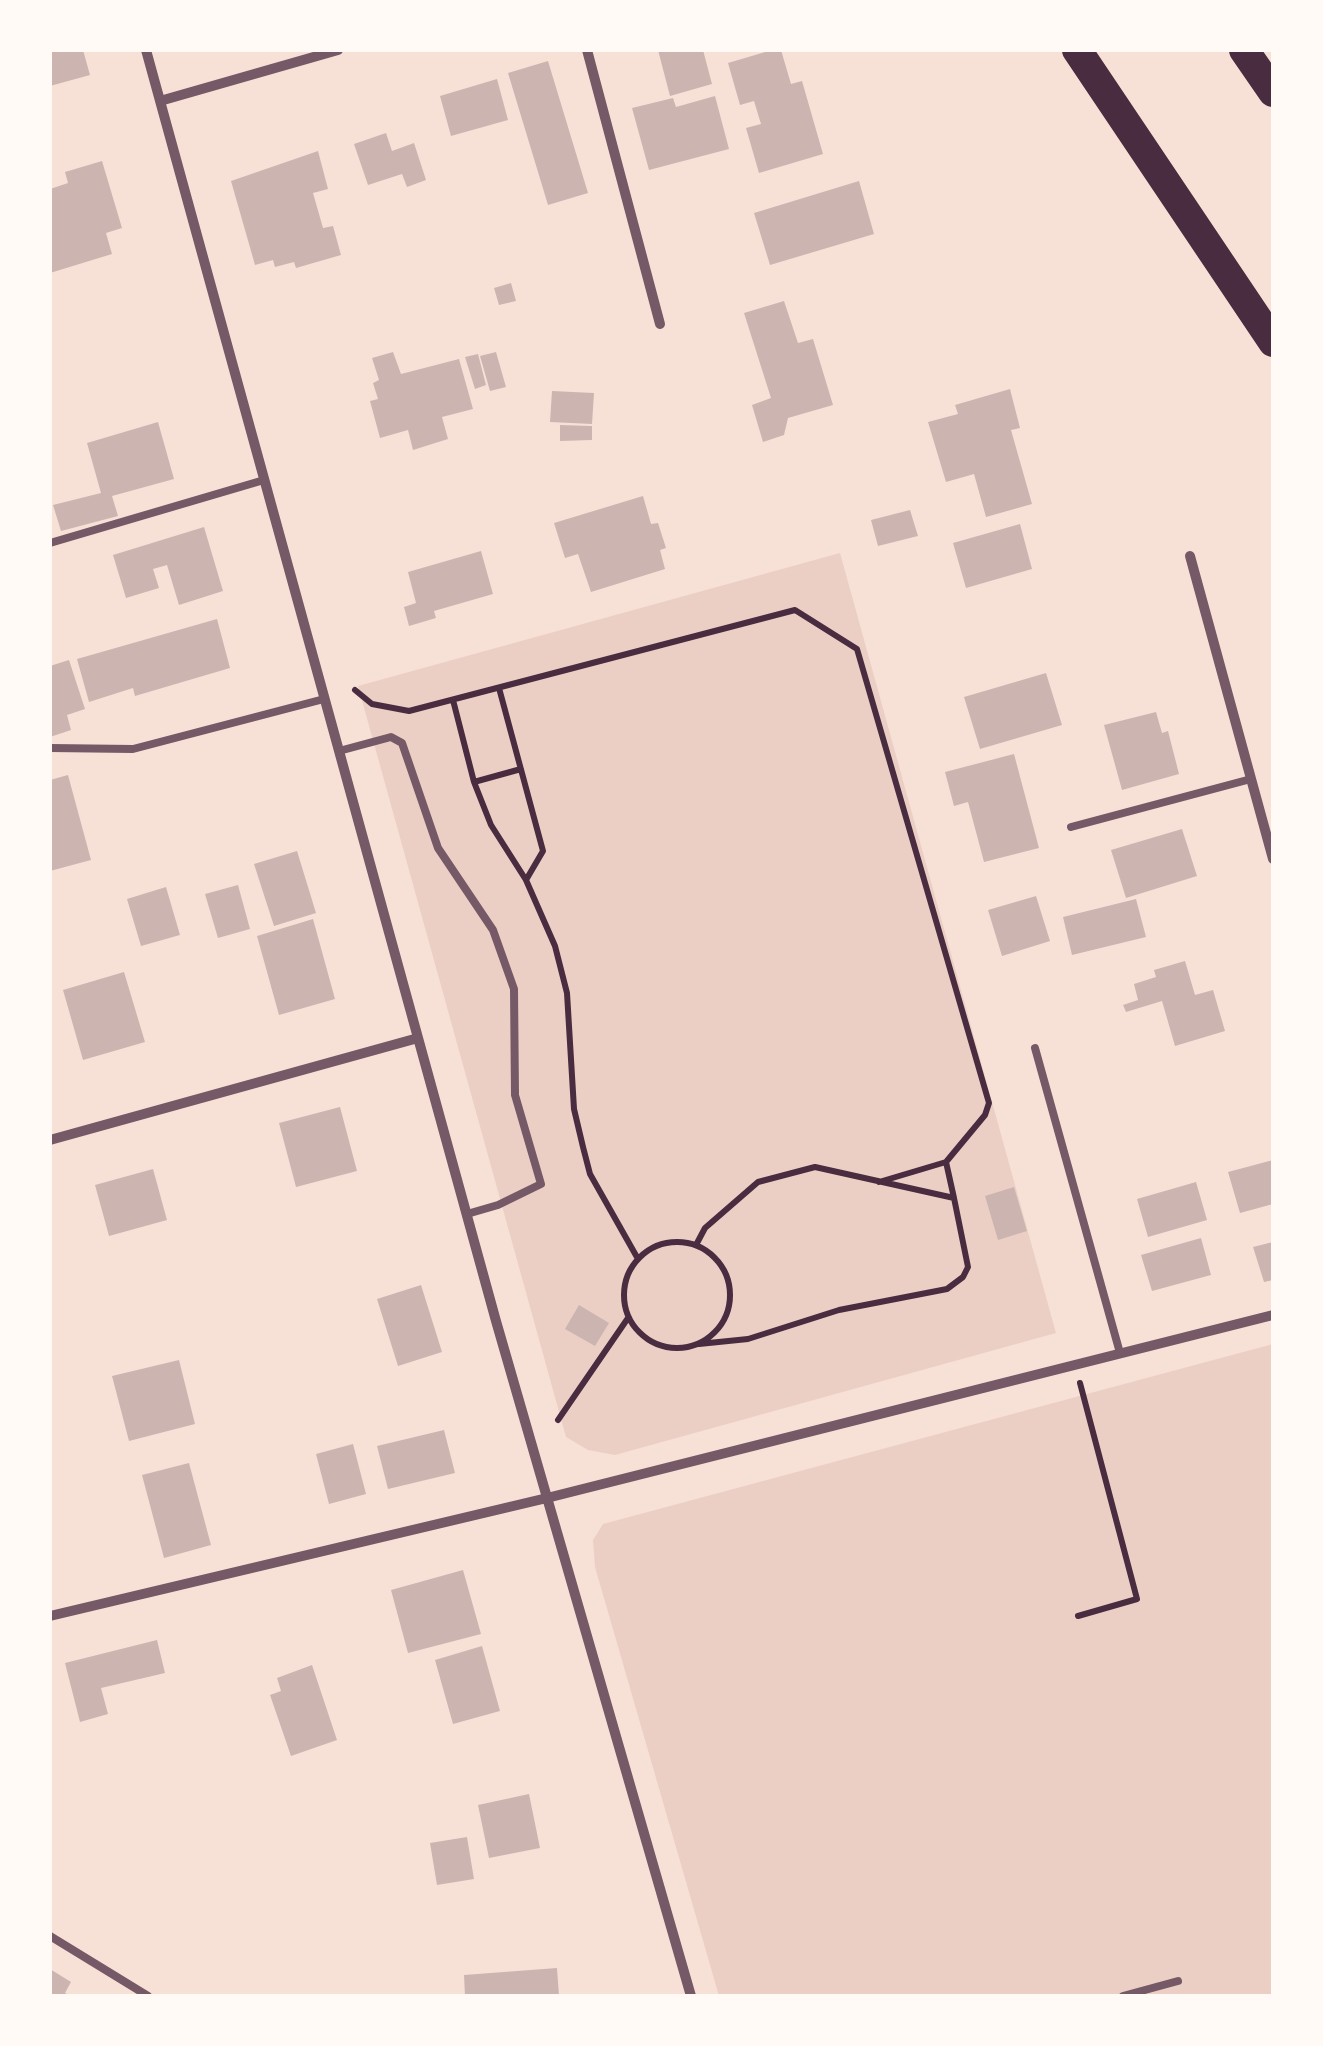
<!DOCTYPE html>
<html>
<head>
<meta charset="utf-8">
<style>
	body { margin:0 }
	#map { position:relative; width:1323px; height:2046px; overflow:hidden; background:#f7e1d7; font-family:"PT Sans Narrow",sans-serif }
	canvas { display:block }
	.frame { position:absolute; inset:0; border:52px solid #fffaf5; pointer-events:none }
</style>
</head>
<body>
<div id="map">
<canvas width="1323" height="2046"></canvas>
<div class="frame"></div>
</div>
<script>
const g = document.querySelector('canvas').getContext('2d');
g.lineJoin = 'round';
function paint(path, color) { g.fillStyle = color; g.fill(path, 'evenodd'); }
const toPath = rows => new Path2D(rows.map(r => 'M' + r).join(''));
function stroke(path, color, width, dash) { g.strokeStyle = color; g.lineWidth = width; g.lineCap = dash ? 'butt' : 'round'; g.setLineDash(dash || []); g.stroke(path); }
const green = toPath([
	[840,553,1056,1333,615,1455,588,1450,566,1437,358,686],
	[1273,1344,1273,1996,719,1996,595,1567,593,1540,603,1524]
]);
const building = toPath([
	[50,50,83,50,90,75,50,86],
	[658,50,703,50,712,84,670,96],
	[772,50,781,50,791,84,802,81,823,154,759,173,746,128,761,124,754,101,740,105,728,63],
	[548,61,588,193,548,205,508,73],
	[497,79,508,120,451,136,440,96],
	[715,96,729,149,649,170,632,108,673,98,676,107],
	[386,133,392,151,414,143,426,180,407,187,402,174,368,185,354,144],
	[318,151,328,189,313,193,323,228,333,226,341,255,296,268,294,262,275,267,273,260,255,265,231,181],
	[102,161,122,228,106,233,112,254,50,273,50,189,68,183,65,172],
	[859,181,874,234,770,265,754,213],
	[511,283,516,301,499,305,494,288],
	[784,301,798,343,813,339,833,405,788,418,784,435,763,442,752,405,771,398,744,313],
	[393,352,401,374,459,359,473,409,442,417,448,439,413,450,408,430,380,438,370,401,378,399,373,383,379,380,372,358],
	[496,352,506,387,490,391,480,356],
	[478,354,486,385,475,389,465,357],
	[1010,389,1020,428,1011,430,1032,504,986,517,974,474,946,482,928,422,958,414,955,405],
	[552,391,594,393,592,424,550,422],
	[158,422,174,479,112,496,118,516,61,531,53,505,101,493,87,443],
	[560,425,592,426,592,440,560,441],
	[643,496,651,524,658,523,666,548,660,550,665,569,591,592,578,554,565,558,554,523],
	[910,510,918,536,878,546,871,520],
	[1020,524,1032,569,966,588,953,543],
	[204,527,223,591,179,605,167,565,153,569,159,588,126,598,113,555],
	[481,551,493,594,434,611,436,618,409,626,404,607,416,603,408,572],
	[217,619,230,668,135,696,133,688,89,702,77,659],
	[69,660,85,709,67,715,71,730,50,737,50,666],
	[1046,673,1062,725,980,749,964,697],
	[1156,712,1162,733,1168,731,1179,774,1122,790,1104,725],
	[1014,754,1039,848,984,862,968,802,954,806,945,772],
	[68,775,91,860,50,871,50,780],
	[1182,829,1197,876,1126,898,1111,850],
	[297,851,316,913,274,926,254,864],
	[238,885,250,929,218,938,205,894],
	[166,887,180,935,141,946,127,899],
	[1036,896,1050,941,1002,956,988,910],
	[1136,899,1146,937,1072,955,1063,917],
	[313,919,335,999,279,1015,257,936],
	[1185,961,1195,995,1213,990,1225,1031,1175,1046,1162,1001,1126,1012,1123,1005,1138,1000,1134,984,1156,977,1154,970],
	[124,972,145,1042,83,1060,63,990],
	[340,1107,357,1171,296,1187,279,1123],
	[1273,1160,1273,1204,1240,1213,1228,1172],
	[153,1169,167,1220,109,1236,95,1185],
	[1196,1182,1207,1220,1148,1237,1137,1199],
	[1014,1187,1027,1231,998,1240,985,1196],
	[1201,1238,1211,1275,1152,1291,1141,1255],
	[1273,1242,1273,1280,1264,1282,1253,1247],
	[421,1285,442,1352,398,1366,377,1299],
	[579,1305,609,1323,595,1346,565,1329],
	[179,1360,195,1424,129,1441,112,1376],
	[444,1430,455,1473,388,1489,377,1446],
	[353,1444,366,1494,329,1504,316,1454],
	[189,1463,211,1545,164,1558,142,1475],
	[463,1570,481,1634,408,1653,391,1590],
	[157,1640,165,1673,101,1688,108,1714,80,1722,65,1663],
	[482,1646,500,1711,453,1724,435,1660],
	[312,1665,337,1740,291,1756,270,1695,281,1691,277,1678],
	[529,1794,540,1848,489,1858,478,1805],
	[467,1837,474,1879,437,1885,430,1843],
	[557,1968,559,1996,465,1996,464,1975],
	[50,1969,71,1982,65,1993,71,1996,50,1996]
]);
const path = toPath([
	[499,688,543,851,526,880],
	[355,690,372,704,409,711,795,610,857,649,989,1103,985,1115,946,1162,879,1182],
	[453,700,474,782,491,825,526,880,555,946,567,993,574,1109,583,1147,590,1174,638,1259],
	[474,782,521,769],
	[946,1162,954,1198],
	'624 1295a53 53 0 1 1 106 0a53 53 0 1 1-106 0Z',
	[696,1245,705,1228,758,1182,815,1167,954,1198,968,1267,963,1277,947,1289,839,1310,748,1339,699,1344],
	[558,1420,628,1318],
	[1078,1616,1137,1599,1080,1383]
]);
const service = toPath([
	[50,543,264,480],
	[50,748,133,749,324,699],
	[339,751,391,737,402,743,438,848,493,930,514,989,515,1095,541,1184,498,1205,467,1214],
	[1071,827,1251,779],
	[1035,1048,1120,1353],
	[50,1936,148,1996],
	[1123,1996,1178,1981]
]);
const minor = toPath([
	[146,50,496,1321,691,1996],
	[587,50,660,324],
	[160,101,338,50],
	[1190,556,1273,859],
	[50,1140,418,1038],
	[50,1616,547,1498,1273,1315]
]);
const motorway = toPath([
	[1077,50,1273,342],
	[1244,50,1273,92]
]);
paint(green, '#ebcfc5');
paint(building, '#ccb4b1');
stroke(path, '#4a2c40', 6);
stroke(service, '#755966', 8);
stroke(minor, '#755966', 10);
stroke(motorway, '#4a2c40', 30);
</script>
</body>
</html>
